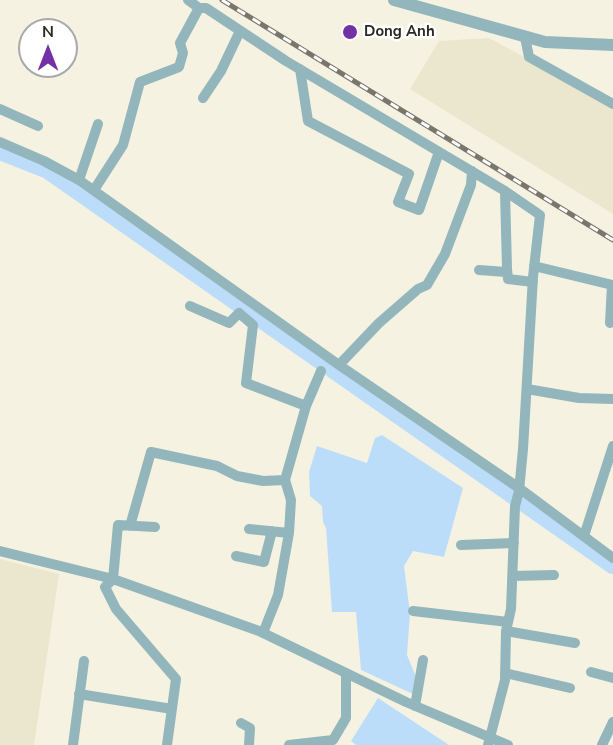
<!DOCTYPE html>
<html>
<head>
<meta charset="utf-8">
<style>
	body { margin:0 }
	#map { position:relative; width:613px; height:745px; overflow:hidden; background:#f5f2e1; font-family:"Nunito Sans",sans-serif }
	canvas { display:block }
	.north { position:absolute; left:18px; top:18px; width:60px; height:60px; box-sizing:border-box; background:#fff; border:2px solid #aaa9a7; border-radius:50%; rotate:0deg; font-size:16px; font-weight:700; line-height:24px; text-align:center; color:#2a2922 }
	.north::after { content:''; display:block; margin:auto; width:21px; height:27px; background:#7430a5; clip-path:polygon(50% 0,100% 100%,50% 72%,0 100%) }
</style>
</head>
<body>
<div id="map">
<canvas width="613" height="745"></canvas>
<div class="north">N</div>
</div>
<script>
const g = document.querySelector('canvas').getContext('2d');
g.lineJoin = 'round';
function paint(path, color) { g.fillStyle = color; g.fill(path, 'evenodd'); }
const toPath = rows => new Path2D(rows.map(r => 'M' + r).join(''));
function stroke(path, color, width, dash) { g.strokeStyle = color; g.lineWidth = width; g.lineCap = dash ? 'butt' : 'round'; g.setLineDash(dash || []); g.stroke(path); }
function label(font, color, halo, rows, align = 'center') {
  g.font = font + ' "Nunito Sans",sans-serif'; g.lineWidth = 5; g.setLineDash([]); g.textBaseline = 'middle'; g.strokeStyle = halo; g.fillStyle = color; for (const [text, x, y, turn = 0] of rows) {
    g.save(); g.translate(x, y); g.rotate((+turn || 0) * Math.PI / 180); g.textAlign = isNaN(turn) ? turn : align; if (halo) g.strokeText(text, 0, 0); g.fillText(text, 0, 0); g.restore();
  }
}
const built = toPath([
	[489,38,613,105,613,214,410,89,439,41],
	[0,559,59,574,34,745,0,745]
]);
const water = toPath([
	[382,435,463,488,444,557,413,551,404,566,410,613,407,655,416,677,413,694,361,670,356,612,332,612,326,528,323,522,322,506,310,496,309,472,317,446,367,463,375,438],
	[378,698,449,745,356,745,351,741]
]);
const river = toPath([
	[0,151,48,170,613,565]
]);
const minor = toPath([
	[188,0,199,8,206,8,286,61,505,191,540,215,533,277,523,449,519,491,515,506,511,609,506,631,505,680,488,745],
	[525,37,529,57,613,104],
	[300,69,308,121,409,174,398,202,419,210,439,152],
	[203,98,221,71,240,31],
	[0,109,38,126],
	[0,142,44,161,79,180,98,124],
	[79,180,339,365,519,488,613,558],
	[94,190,123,145,140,82,179,67,183,53,180,43,199,8],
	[534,266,612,285,610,323],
	[507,269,508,279,533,282],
	[479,270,506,272,507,269,505,191],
	[190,306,229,323,239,313,253,325,246,383,306,406,321,371],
	[339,365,379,323,418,289,427,285,445,254,471,185,472,171],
	[527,389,579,398,613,399],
	[130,526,151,452,217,466,237,476,263,481,285,480],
	[155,527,118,525,113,579,105,587,116,609,176,679,167,745],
	[249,529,289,533],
	[584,536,613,446],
	[461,545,514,543],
	[0,551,113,579,259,631,406,702,508,745],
	[236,556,264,562,272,531],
	[513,576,554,575],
	[413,611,508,622],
	[506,631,575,643],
	[263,633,278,595,289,533,291,500,285,480,306,406],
	[591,672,613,678],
	[505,673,570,688],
	[79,694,172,709],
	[415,706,423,660],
	[241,723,250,728,249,745],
	[73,745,84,661],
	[289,745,333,740,346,718,346,673],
	[602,745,613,722]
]);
const tertiary = toPath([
	[394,0,545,42,613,45]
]);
const rail = toPath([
	[222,0,613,240]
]);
const markers = [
	[350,32,8,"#7430a5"]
];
const poiNames = [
	["Dong Anh",364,32]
];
paint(built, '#ebe6ce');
paint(water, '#bcddfa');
stroke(river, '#bcddfa', 18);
stroke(minor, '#92b6bb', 10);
stroke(tertiary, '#92b6bb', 12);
stroke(rail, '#79776c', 5);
stroke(rail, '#fff', 3, [9]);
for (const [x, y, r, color] of markers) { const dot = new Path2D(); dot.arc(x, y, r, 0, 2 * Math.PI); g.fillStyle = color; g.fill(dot); stroke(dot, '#fff', 2); }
label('bold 15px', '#2a2922', '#fff', poiNames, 'left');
</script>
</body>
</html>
